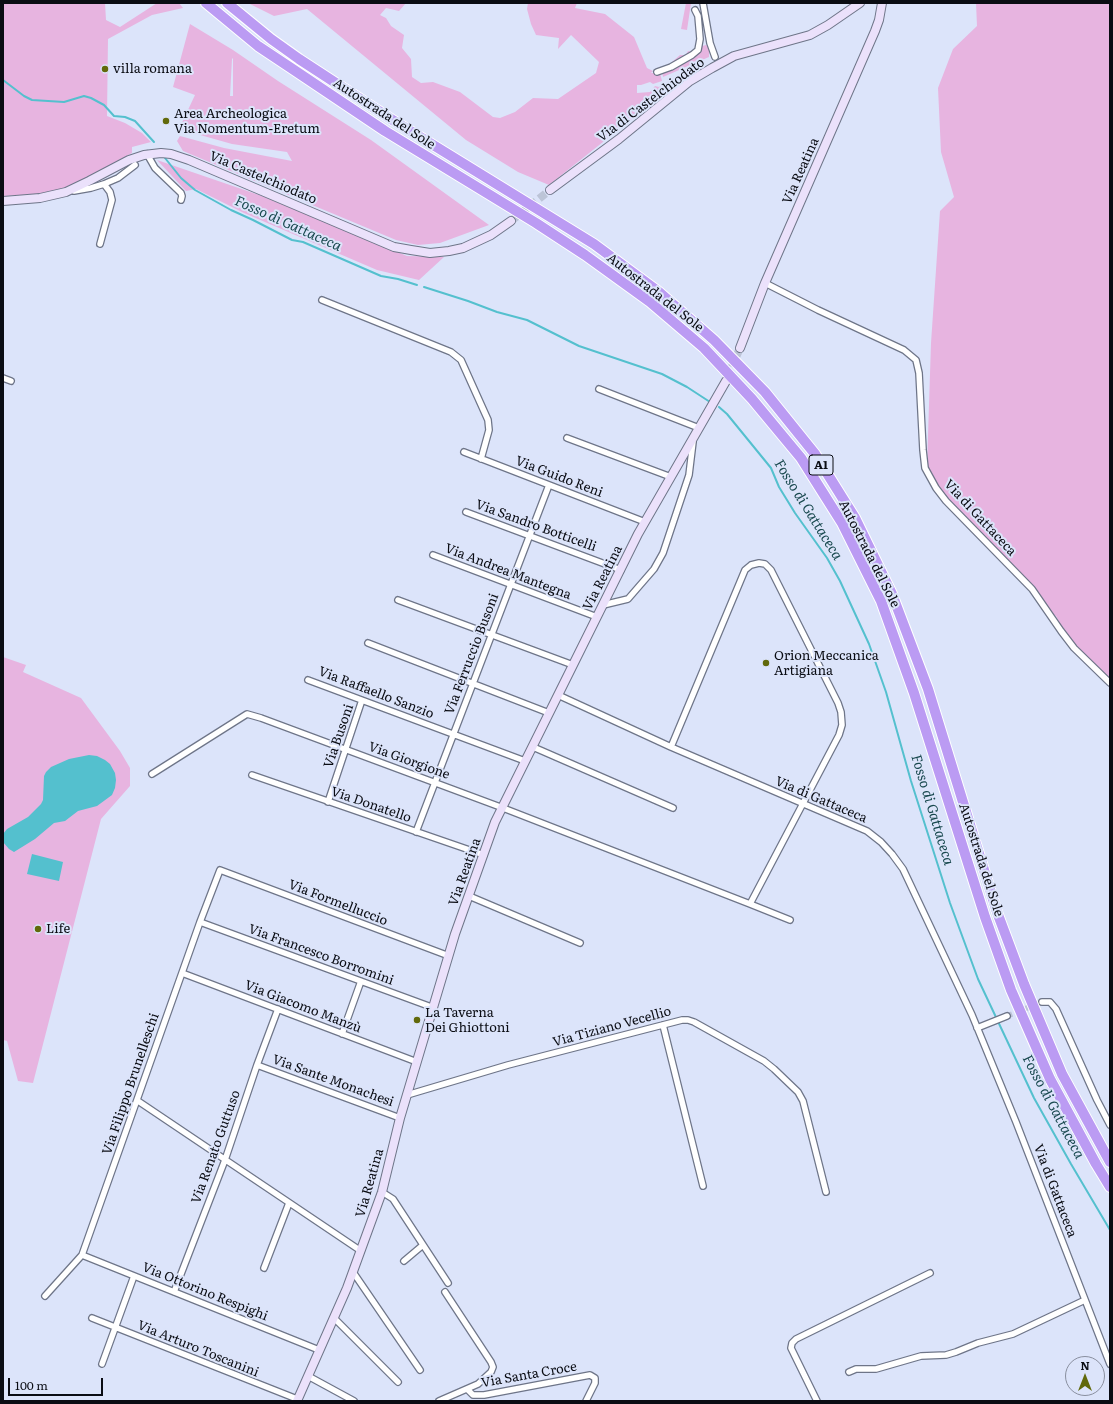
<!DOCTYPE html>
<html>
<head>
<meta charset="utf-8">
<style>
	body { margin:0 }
	#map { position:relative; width:1113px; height:1404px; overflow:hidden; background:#dce4fa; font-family:Literata,serif }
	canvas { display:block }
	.frame { position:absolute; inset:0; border:4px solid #0a0c13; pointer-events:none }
	.north { position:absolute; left:1065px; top:1356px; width:40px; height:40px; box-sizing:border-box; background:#dce4fa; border:1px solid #888e9e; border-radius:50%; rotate:0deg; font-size:11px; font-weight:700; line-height:16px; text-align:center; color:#0a0c13 }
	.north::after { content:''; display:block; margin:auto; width:14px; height:18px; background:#61690b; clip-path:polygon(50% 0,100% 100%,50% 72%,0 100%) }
	.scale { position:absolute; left:8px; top:1378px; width:95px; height:18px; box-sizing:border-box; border:2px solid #0a0c13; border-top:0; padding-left:5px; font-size:12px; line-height:14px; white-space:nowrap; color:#0a0c13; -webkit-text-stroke:3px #dce4fa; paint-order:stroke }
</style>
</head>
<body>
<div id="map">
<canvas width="1113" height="1404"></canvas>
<div class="frame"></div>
<div class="north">N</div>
<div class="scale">100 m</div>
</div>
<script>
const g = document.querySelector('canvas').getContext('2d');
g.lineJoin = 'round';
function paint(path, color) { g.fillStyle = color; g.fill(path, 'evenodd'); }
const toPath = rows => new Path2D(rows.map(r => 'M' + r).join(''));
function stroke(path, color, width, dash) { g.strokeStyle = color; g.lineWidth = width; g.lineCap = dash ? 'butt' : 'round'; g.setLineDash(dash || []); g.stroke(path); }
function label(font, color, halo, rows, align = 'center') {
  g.font = font + ' Literata,serif'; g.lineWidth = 4; g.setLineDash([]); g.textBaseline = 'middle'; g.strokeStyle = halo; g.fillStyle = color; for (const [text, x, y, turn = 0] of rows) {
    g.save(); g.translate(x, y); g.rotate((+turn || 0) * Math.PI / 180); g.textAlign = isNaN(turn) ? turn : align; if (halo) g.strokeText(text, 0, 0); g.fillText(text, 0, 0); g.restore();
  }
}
const green = toPath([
	[3,3,105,3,106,20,120,27,157,3,179,3,183,8,152,15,108,39,107,116,125,123,142,133,151,142,132,147,132,153,80,182,68,187,41,194,3,196],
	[248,3,406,3,399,11,386,8,380,15,386,18,391,26,404,35,402,48,411,59,412,77,421,83,433,82,460,92,493,117,500,118,515,112,533,98,558,99,596,73,599,62,571,35,558,49,559,38,536,35,531,24,527,9,528,3,577,3,575,8,605,14,634,37,647,68,653,71,651,73,660,73,662,81,653,84,650,82,641,85,637,85,637,93,650,92,655,86,659,87,689,69,703,64,704,65,704,68,657,99,549,185,518,172,466,140,307,9,274,16],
	[686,3,691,3,687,30,681,29],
	[976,3,1110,3,1110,682,1066,636,1056,616,1052,614,1032,587,1008,560,953,505,937,486,927,467,931,343,940,211,954,197,941,152,938,88,953,49,977,26],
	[190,24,233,50,278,81,371,140,489,225,440,243,418,245,396,240,183,151,177,141,180,136,224,148,292,161,287,152,232,144,179,129,195,95,173,87],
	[233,58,233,96,230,96,232,59],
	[706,45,709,48,709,57,663,77,662,71,680,55,686,55,688,51,693,52,698,47],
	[157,160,262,196,407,256,444,257,419,280,377,270,244,213,196,189,186,191],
	[3,657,26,665,23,672,81,698,120,751,130,768,130,786,101,819,33,1083,18,1081,7,1041,3,1040]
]);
const water = toPath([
	[89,755,97,756,105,760,110,764,115,773,116,780,115,788,112,795,97,806,78,811,65,821,54,823,35,839,14,852,9,849,3,842,3,834,7,829,28,817,41,804,43,800,44,776,46,772,51,767,69,759],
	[32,854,63,862,59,881,27,874]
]);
const stream = toPath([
	[3,80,24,96,32,100,64,102,84,96,91,98,104,105,114,116,125,117,135,121,154,142],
	[165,158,181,178,195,190,231,210,253,220,292,240,303,242,381,276,398,279,417,285],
	[424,287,468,301,497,312,527,320,579,346,662,374,687,387,710,402],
	[719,407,727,414,771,468,779,487,795,513,827,558,840,581,869,644,886,692,911,781,950,903,978,979,1034,1098,1071,1164,1110,1230]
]);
const streetTunnel = toPath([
	[1007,1016,1042,1002]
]);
const secondaryTunnel = toPath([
	[511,221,550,190],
	[727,378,740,348]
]);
const street = toPath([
	[703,3,710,43,715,57],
	[657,72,671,67,692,55,698,50,700,39,698,16,695,10],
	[147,154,155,168,181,193,182,196,181,200],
	[74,191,91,188,104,184,118,178,135,165],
	[100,244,112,200,110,192,104,184],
	[765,283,818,310,904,350,916,360,919,373,923,450,925,468,936,488,946,501,1032,589,1061,631,1074,648,1110,683],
	[322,300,451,352,461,360,488,420,489,430,481,459],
	[3,378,11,381],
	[599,389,699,428],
	[567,438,671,477],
	[464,452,645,522],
	[466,512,621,570],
	[433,555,597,617],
	[398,600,573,665],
	[603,605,628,599,654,569,663,553,689,475,693,442],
	[368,643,549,713],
	[308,680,525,761],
	[558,695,671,747,867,831,881,842,892,854,903,869,972,1015,1016,1122,1110,1364],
	[533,747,673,808],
	[152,774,247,714,261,718,503,808,750,904,839,735,842,725,841,712,838,703,771,570,765,564,759,563,751,565,745,570,671,747],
	[252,775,484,855],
	[328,802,362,700],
	[416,832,549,485],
	[469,896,580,943],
	[750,904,790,920],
	[200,922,434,1008],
	[182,973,417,1062],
	[1042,1002,1050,1002,1056,1009,1097,1100,1110,1125],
	[663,1025,703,1186],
	[977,1028,1007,1016],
	[342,1034,361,981],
	[257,1065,400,1118],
	[407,1095,508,1065,682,1020,688,1020,694,1022,764,1061,774,1069,798,1092,803,1101,826,1192],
	[138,1101,361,1251],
	[382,1192,393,1199,448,1283],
	[82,1255,319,1350],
	[404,1261,423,1245],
	[264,1268,289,1203],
	[353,1272,420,1370],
	[174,1292,225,1160,257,1065,278,1009],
	[45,1296,82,1255,200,922,220,870,449,956],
	[92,1318,297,1399],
	[334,1318,398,1382],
	[102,1364,134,1276],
	[849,1372,856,1369,876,1369,921,1356,946,1355,956,1352,978,1343,1013,1334,1085,1300],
	[308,1376,354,1401],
	[467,1389,473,1395,484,1395,590,1375,595,1378,595,1383,586,1401],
	[439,1401,478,1384,491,1372,493,1367,491,1362,445,1292],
	[817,1401,791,1348,792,1343,796,1339,930,1273]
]);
const secondary = toPath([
	[550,190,619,139,690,81,712,68,734,56,810,35,828,25,860,3],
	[3,201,40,198,66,192,89,181,129,160,144,155,161,153,171,154,189,160,394,247,411,250,430,253,449,251,463,248,491,235,511,221],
	[740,348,765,283,875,31,879,20,882,3],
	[297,1401,347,1288,382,1192,400,1118,455,934,495,822,638,534,726,381]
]);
const highway = toPath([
	[206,3,258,46,291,68,385,131,536,223,585,255,650,302,704,348,752,399,801,458,842,523,881,601,914,693,985,917,1011,990,1050,1079,1096,1164,1110,1187],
	[227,3,271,39,299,59,391,119,594,244,659,292,714,340,765,392,815,454,855,518,892,594,928,689,997,912,1024,984,1062,1074,1110,1162]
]);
const markers = [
	[105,69,4,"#61690b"],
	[166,121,4,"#61690b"],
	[766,663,4,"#61690b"],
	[38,929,4,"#61690b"],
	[417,1020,4,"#61690b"]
];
const shields = [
	[821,465,24]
];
const shieldNames = [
	["A1",821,465]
];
const poiNames = [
	["villa romana",113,69],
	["Area Archeologica",174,114],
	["Via Nomentum-Eretum",174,129],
	["Orion Meccanica",774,656],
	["Artigiana",774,671],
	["Life",46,929],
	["La Taverna",425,1013],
	["Dei Ghiottoni",425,1028]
];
const streetNames = [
	["Via di Castelchiodato",651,100,-37],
	["Autostrada del Sole",384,114,33],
	["Via Reatina",801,171,-66],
	["Via Castelchiodato",263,178,23],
	["Autostrada del Sole",655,293,38],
	["Via Guido Reni",559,477,21],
	["Via di Gattaceca",980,518,47],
	["Via Sandro Botticelli",536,526,20],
	["Autostrada del Sole",869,554,63],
	["Via Andrea Mantegna",508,572,21],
	["Via Reatina",603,578,-63],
	["Via Ferruccio Busoni",472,654,-69],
	["Via Raffaello Sanzio",376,693,21],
	["Via Busoni",339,736,-71],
	["Via Giorgione",409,761,20],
	["Via di Gattaceca",821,800,23],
	["Via Donatello",371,805,19],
	["Autostrada del Sole",981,860,72],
	["Via Reatina",465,872,-70],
	["Via Formelluccio",338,903,21],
	["Via Francesco Borromini",321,955,20],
	["Via Giacomo Manzù",303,1007,21],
	["Via Tiziano Vecellio",612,1027,-15],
	["Via Sante Monachesi",333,1081,20],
	["Via Filippo Brunelleschi",131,1084,-71],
	["Via Renato Guttuso",216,1147,-70],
	["Via Reatina",370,1183,-74],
	["Via di Gattaceca",1055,1191,69],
	["Via Ottorino Respighi",205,1292,22],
	["Via Arturo Toscanini",198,1349,22],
	["Via Santa Croce",529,1375,-10]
];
const waterNames = [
	["Fosso di Gattaceca",288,224,24],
	["Fosso di Gattaceca",808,510,58],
	["Fosso di Gattaceca",932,810,73],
	["Fosso di Gattaceca",1053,1107,62]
];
paint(green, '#e7b4e0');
paint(water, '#54c0ce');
stroke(stream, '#54c0ce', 2);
stroke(streetTunnel, '#bcc4d7', 5.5, [5.5, 3]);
stroke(secondaryTunnel, '#bcc4d7', 8, [8, 4]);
stroke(street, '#6e7588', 8);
stroke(secondary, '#6e7588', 10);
stroke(highway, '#fff', 12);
stroke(street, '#fff', 5.5);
stroke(secondary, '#ebe1fb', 8);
stroke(highway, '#bb9bf3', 10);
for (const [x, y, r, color] of markers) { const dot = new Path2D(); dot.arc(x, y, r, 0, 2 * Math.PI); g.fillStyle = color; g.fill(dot); stroke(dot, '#dce4fa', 1.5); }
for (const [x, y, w] of shields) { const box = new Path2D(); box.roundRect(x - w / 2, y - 10, w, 20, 3); g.fillStyle = '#dce4fa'; g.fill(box); stroke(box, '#0a0c13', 1); }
label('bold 12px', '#0a0c13', null, shieldNames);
label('13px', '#0a0c13', '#dce4fa', poiNames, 'left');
label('13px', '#0a0c13', '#dce4fa', streetNames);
label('italic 14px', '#18484e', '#dce4fa', waterNames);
</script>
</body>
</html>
